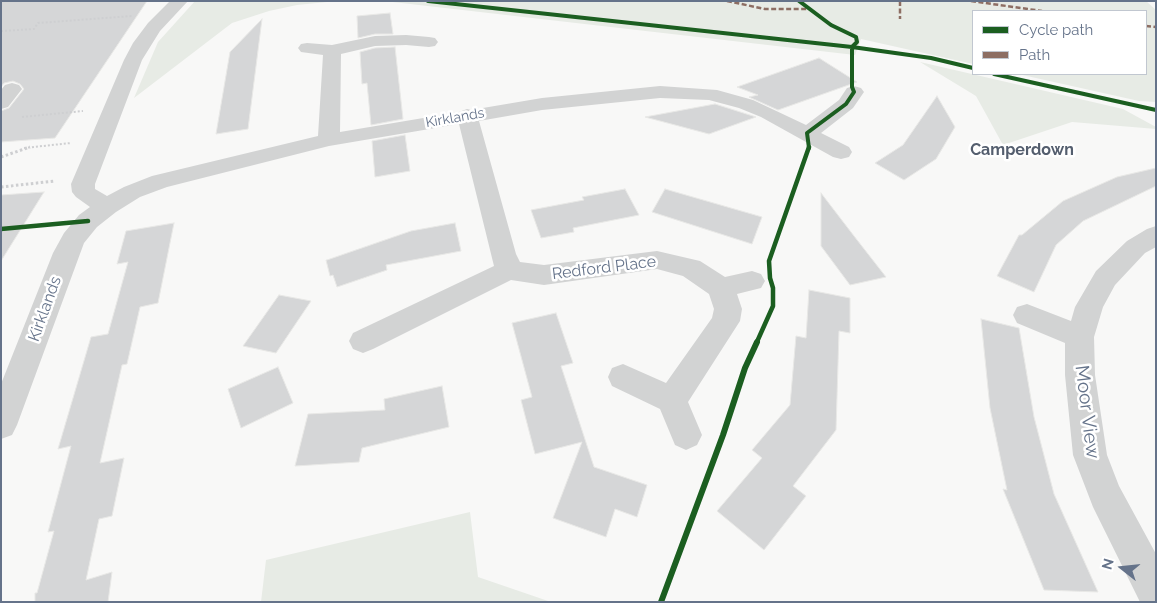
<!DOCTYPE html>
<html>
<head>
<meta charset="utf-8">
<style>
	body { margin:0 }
	#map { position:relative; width:1157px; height:603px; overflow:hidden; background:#f8f8f7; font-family:Raleway,sans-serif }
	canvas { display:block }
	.frame { position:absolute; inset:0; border:2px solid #65738a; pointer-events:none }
	.legend { position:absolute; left:972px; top:10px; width:175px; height:65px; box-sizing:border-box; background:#fff; border:1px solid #c1c7d0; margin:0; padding:6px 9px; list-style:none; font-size:15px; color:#65738a }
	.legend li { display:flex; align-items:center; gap:10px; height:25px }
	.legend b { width:25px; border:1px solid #c1c7d0 }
	.north { position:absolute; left:1097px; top:543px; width:50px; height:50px; -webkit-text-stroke:4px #fff; paint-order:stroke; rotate:286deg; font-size:14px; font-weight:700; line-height:20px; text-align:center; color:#65738a }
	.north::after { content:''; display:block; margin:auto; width:18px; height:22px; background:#65738a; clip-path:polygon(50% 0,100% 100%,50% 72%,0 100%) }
</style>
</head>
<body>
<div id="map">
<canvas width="1157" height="603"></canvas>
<div class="frame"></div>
<ul class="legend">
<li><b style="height:6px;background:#1b5e20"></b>Cycle path</li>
<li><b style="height:6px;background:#8d6e63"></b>Path</li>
</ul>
<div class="north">N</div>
</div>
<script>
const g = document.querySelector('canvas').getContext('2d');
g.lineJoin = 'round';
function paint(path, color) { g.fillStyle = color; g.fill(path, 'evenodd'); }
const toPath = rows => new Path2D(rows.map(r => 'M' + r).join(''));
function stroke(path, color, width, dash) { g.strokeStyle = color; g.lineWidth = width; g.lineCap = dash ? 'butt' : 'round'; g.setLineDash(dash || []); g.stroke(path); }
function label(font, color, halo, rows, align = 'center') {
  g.font = font + ' Raleway,sans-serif'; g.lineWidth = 5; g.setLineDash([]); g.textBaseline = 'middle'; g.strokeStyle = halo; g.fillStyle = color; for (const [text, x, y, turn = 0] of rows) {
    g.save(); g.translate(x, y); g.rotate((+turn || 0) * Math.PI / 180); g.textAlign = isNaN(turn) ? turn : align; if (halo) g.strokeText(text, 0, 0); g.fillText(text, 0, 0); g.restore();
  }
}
const green = toPath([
	[195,1,337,1,297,5,269,11,232,23,134,98,158,42],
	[384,1,1146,1,1156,10,1156,102,1139,101,1018,74,1146,74,1146,11,973,11,973,64,861,39,855,55],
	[920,62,1123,109,1156,127,1156,129,1072,122,1003,145,976,96],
	[470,512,478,577,551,602,261,602,266,560]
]);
const building = toPath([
	[1,1,147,1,55,138,1,142,1,111,9,108,24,89,20,84,13,81,4,83,1,87,1,1],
	[390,13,393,34,375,34,358,38,357,16,390,13],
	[262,19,248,129,216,134,230,52,262,19],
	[395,47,403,119,371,125,367,83,362,84,360,52,375,48,395,47],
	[819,58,857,82,778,110,749,97,758,95,737,87,819,58],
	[937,96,955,127,936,159,904,180,875,163,903,145,937,96],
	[715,104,756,117,709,134,645,117,715,104],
	[405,135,410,171,375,177,372,141,405,135],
	[1156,168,1156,186,1083,221,1056,245,1034,292,997,276,1019,235,1022,235,1063,201,1117,177,1156,168],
	[625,189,639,215,573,228,574,232,541,238,531,210,584,200,582,197,625,189],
	[665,189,762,217,752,244,652,212,665,189],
	[44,192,1,261,1,195,44,192],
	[821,193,854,236,886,277,850,285,821,246,821,193],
	[174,223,158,303,140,307,127,364,122,365,100,463,124,458,112,516,99,519,86,580,112,572,108,602,35,602,35,593,37,593,54,531,48,532,71,446,58,449,91,337,108,334,128,262,117,264,126,231,174,223],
	[455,223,461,251,386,265,387,270,337,287,333,275,330,276,326,260,327,260,411,231,455,223],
	[809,290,850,298,850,333,839,331,836,430,793,486,806,496,764,550,717,511,762,458,752,450,790,405,796,336,806,338,809,290],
	[279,295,311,301,276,353,243,346,279,295],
	[556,313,573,363,561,366,594,467,647,485,637,517,615,509,606,537,553,518,582,442,535,454,521,400,532,397,512,323,556,313],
	[981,319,1019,328,1034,417,1054,494,1098,592,1044,590,1003,489,1007,490,990,408,981,319],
	[278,367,293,403,241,428,228,389,278,367],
	[442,386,449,427,362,448,359,462,295,466,308,414,385,410,384,399,442,386]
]);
const pathFar1 = toPath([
	[1,31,34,29,38,23,132,16],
	[22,117,83,111],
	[24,148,71,143]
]);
const path = toPath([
	[1,157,30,147],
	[1,187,55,181]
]);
const minor = toPath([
	[170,1,188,1,160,31,142,60,95,184,95,189,107,196,124,187,152,176,318,136,323,55,301,52,298,48,301,44,307,43,332,45,375,36,406,35,429,37,435,38,438,42,435,46,429,47,406,45,375,46,341,54,340,132,459,112,467,109,471,110,542,98,660,86,717,90,753,100,806,125,839,100,847,88,854,86,861,88,864,92,853,108,821,133,849,147,852,152,849,157,841,159,833,157,761,117,739,108,709,100,660,98,542,110,479,121,516,254,520,262,544,265,657,251,700,261,725,277,752,271,761,274,765,281,761,288,737,294,742,309,740,321,688,402,702,435,697,445,686,450,675,445,660,409,612,386,608,377,612,368,623,364,666,383,712,318,714,309,709,294,683,276,657,269,544,285,511,280,373,349,363,353,353,349,349,341,353,333,494,266,459,124,329,146,167,187,140,197,116,212,97,227,84,243,17,425,12,435,1,439,1,384,53,253,64,233,79,215,90,207,76,197,72,192,71,184,124,60,133,43,148,23,170,1],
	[12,83,19,85,22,89,8,107,1,109,1,90,5,85,12,83],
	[1156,226,1156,247,1145,253,1115,285,1103,307,1094,337,1095,375,1107,455,1119,486,1156,554,1156,602,1140,602,1093,507,1073,455,1065,375,1065,343,1017,323,1013,315,1017,307,1027,304,1071,321,1075,307,1096,271,1127,241,1147,229,1156,226]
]);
const quiet = toPath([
	[727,1,765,9,808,9],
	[900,1,900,19],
	[971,1,1042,11],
	[1146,26,1156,27]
]);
const cyclewayFar2 = toPath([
	[428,1,852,47,931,58,973,68],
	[799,1,831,25,856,37,857,42,852,47,852,87,854,92,846,104,807,133,809,148],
	[994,74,1156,110]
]);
const cyclewayFar1 = toPath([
	[1,229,88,221],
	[756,344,773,306,773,288,770,278,769,261,809,147]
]);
const cycleway = toPath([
	[661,602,723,435,745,368,757,342]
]);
const farStreetnames = [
	["Kirklands",455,118,-10]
];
const farQuarternames = [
	["Camperdown",1022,150]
];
const streetNames = [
	["Redford Place",604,268,-7],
	["Kirklands",45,309,-70]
];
const nearStreetnames = [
	["Moor View",1087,412,83]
];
paint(green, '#e7ebe5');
paint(building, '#d5d6d7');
stroke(building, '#e8e8e6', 1);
stroke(pathFar1, '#cecfd1', 2, [2, 2]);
stroke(path, '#cecfd1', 3, [2.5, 2.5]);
paint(minor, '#d2d3d3');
stroke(quiet, '#8d6e63', 2.5, [5, 2.5]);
stroke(cyclewayFar2, '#1b5e20', 4);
stroke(cyclewayFar1, '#1b5e20', 4.5);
stroke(cycleway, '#1b5e20', 6);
label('14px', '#65738a', '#fff', farStreetnames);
label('bold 16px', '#545e6e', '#fff', farQuarternames);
label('16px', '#65738a', '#fff', streetNames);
label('19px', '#65738a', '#fff', nearStreetnames);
</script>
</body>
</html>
